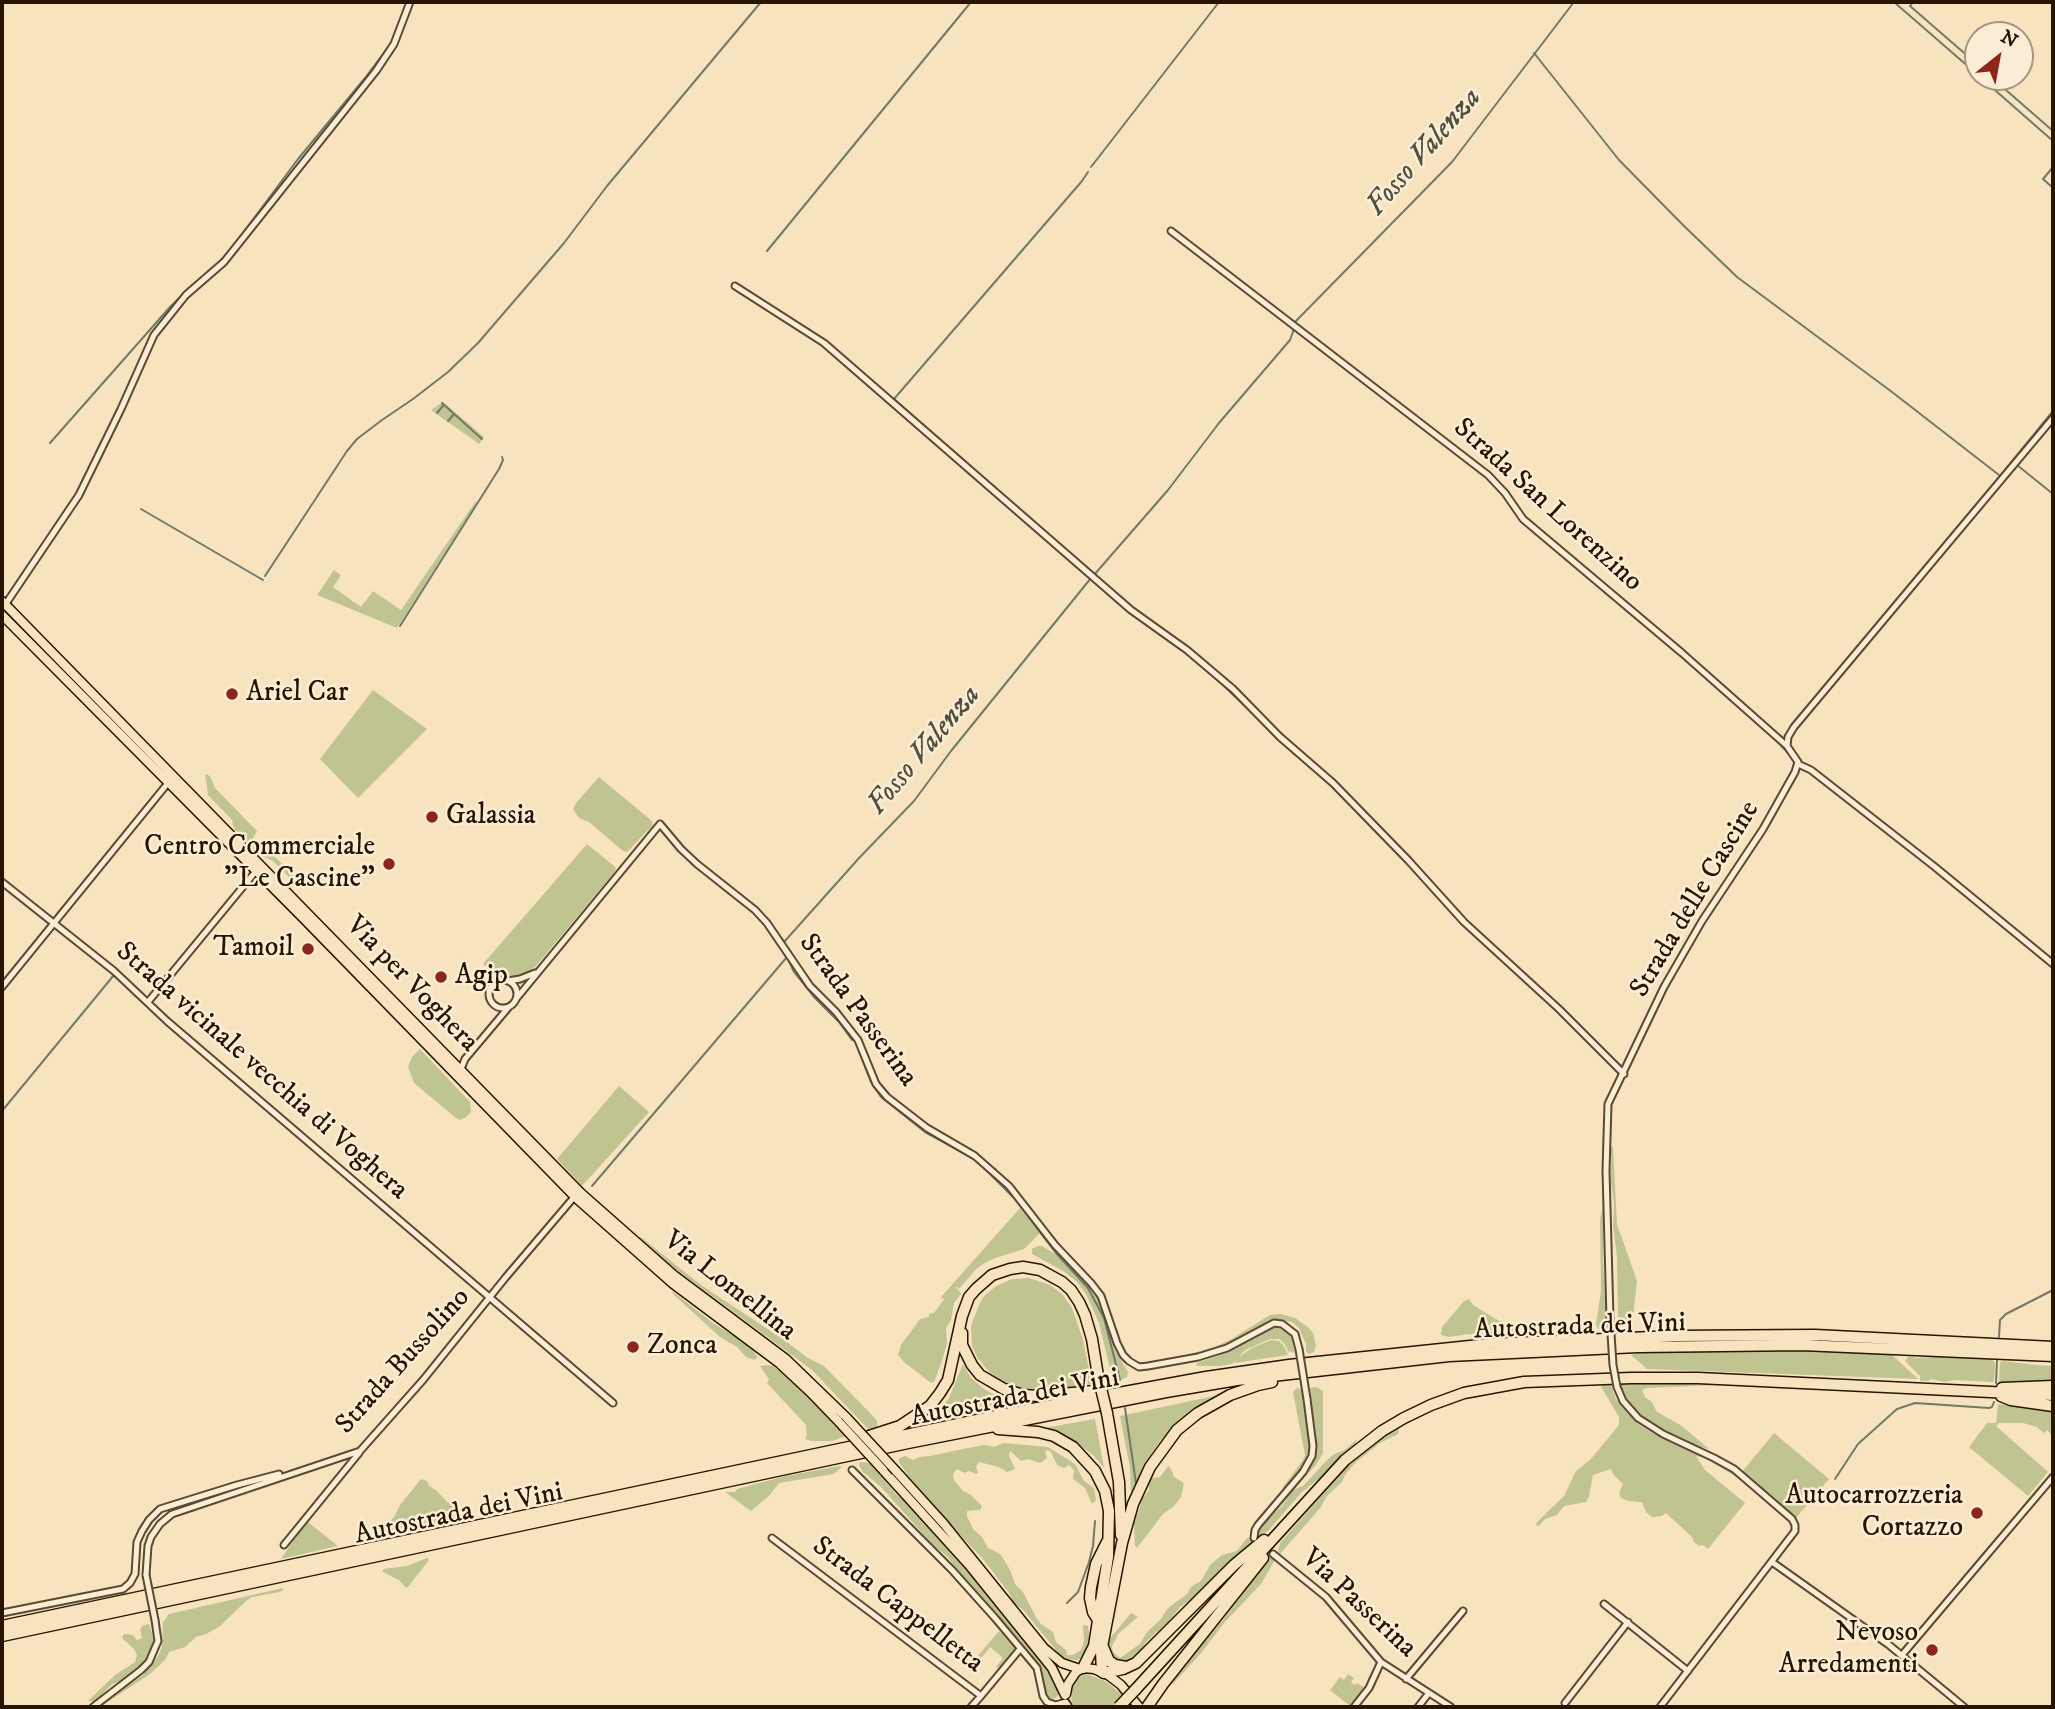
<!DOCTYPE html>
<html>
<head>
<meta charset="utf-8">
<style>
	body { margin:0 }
	#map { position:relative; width:2055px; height:1709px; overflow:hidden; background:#f7e4bf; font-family:"IM FELL DW Pica",serif }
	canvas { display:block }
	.frame { position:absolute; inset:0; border:4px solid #271501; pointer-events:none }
	.north { position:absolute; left:1964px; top:21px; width:70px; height:70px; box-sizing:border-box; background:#faedd5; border:2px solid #a69780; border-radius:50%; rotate:31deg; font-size:19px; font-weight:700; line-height:28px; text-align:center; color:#271501 }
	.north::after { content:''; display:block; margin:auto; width:24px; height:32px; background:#8f2418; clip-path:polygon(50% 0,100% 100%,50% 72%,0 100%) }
</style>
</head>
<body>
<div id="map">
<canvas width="2055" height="1709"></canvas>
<div class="frame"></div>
<div class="north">N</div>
</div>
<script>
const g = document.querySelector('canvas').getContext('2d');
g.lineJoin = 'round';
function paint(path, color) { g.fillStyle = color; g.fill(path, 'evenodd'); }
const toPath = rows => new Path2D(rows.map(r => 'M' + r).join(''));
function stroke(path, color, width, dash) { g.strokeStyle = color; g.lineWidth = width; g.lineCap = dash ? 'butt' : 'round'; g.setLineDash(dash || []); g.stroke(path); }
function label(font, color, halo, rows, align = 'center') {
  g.font = font + ' "IM FELL DW Pica",serif'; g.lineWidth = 5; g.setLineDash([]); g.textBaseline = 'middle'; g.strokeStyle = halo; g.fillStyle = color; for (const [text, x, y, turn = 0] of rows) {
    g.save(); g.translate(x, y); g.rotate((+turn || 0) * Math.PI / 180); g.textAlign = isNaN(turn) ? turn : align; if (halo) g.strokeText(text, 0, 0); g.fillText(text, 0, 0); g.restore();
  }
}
const green = toPath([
	[443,402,484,437,479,444,431,410],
	[476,501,476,505,397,628,317,595,334,570,341,575,333,587,361,607,373,591,401,610],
	[373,690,427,729,358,798,320,759],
	[205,774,210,776,215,788,257,831,253,838,259,843,262,840,269,846,267,849,294,876,297,874,303,879,305,885,301,889,273,861,253,852,237,835,232,823,233,821,208,795],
	[599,777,652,821,653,825,627,852,623,851,589,822,579,818,573,809,576,803],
	[587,844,614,866,616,869,612,875,536,966,528,972,513,977,494,974,483,964],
	[420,1049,470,1102,471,1112,465,1118,460,1120,456,1118,414,1083,408,1067,412,1057],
	[619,1086,649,1112,582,1186,557,1159],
	[1611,1146,1613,1148,1617,1224,1637,1281,1632,1325,1622,1323,1618,1317,1617,1256,1613,1226,1614,1204,1611,1182],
	[1604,1200,1603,1257,1605,1296,1608,1316,1606,1328,1604,1330,1598,1329,1596,1324,1601,1291,1600,1220],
	[1020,1208,1039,1232,1039,1234,1024,1249,995,1258,983,1264,976,1269,959,1289,958,1287,954,1288,957,1288,961,1294,954,1303,951,1320,946,1328,947,1343,943,1358,934,1382,931,1383,904,1362,898,1355,901,1345,920,1319,929,1317,929,1314,934,1313,945,1298,941,1299,942,1296],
	[636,1236,642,1238,701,1285,784,1340,808,1358,824,1366,870,1413,877,1421,877,1429,869,1430,812,1370,666,1262],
	[1038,1246,1042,1246,1064,1260,1098,1299,1116,1352,1128,1372,1127,1377,1118,1381,1112,1377,1099,1323,1086,1294,1076,1281,1063,1271,1032,1254,1032,1249],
	[1029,1278,1050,1285,1062,1294,1072,1308,1083,1340,1092,1384,1047,1390,1023,1388,1004,1382,989,1372,977,1357,972,1346,971,1326,978,1307,984,1296,996,1286,1012,1279],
	[672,1291,713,1323,749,1345,758,1357,754,1360,746,1357,737,1347,720,1337,674,1295],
	[1469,1299,1473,1305,1494,1318,1516,1329,1517,1333,1485,1336,1468,1334,1449,1337,1441,1335,1442,1327,1464,1301],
	[1281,1314,1295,1318,1308,1327,1313,1333,1316,1346,1314,1352,1309,1354,1306,1351,1306,1344,1299,1328,1292,1322,1276,1320,1265,1323,1221,1348,1189,1358,1187,1355,1214,1347,1228,1341,1270,1315],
	[1277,1327,1286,1330,1291,1336,1295,1353,1288,1351,1285,1344,1279,1339,1270,1339,1245,1350,1232,1364,1220,1366,1196,1366,1197,1363,1229,1352,1264,1331],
	[1271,1340,1279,1341,1284,1346,1288,1355,1234,1363,1237,1358,1252,1348],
	[1785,1350,1891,1354,1918,1379,1647,1369,1631,1355,1643,1351],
	[1909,1356,1916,1358,1953,1356,1991,1358,1995,1363,1994,1380,1993,1382,1954,1380,1945,1382,1931,1379,1928,1381,1920,1381,1920,1376,1905,1361],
	[2003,1361,2035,1365,2053,1366,2053,1382,1999,1383,2000,1362],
	[963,1364,971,1378,984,1389,1000,1398,1014,1402,925,1422,937,1413,949,1398],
	[766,1365,773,1366,808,1395,846,1436,832,1441,811,1441,805,1439,807,1435,806,1425,767,1383,769,1379,760,1366],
	[1622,1382,1718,1385,1646,1388,1642,1390,1645,1397,1652,1402,1657,1412,1682,1426,1709,1449,1697,1446,1681,1438,1677,1438,1641,1418,1621,1392,1620,1384],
	[1605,1383,1610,1383,1616,1399,1638,1424,1652,1433,1723,1465,1738,1476,1738,1478,1705,1458,1696,1456,1705,1470,1745,1503,1708,1549,1703,1545,1699,1546,1694,1542,1692,1537,1666,1513,1662,1516,1652,1517,1646,1512,1642,1502,1629,1501,1621,1498,1619,1493,1623,1484,1613,1474,1611,1469,1593,1475,1589,1497,1586,1502,1564,1506,1557,1515,1545,1519,1539,1526,1537,1526,1536,1523,1564,1496,1576,1471,1590,1460,1619,1425,1619,1417,1601,1387],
	[1316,1387,1323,1391,1323,1453,1316,1465,1300,1482,1299,1480,1307,1471,1316,1452,1310,1388],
	[1297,1388,1302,1389,1311,1447,1308,1459,1300,1471,1283,1489,1283,1487,1303,1460,1305,1455,1293,1392],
	[1219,1395,1182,1419,1160,1441,1144,1464,1131,1493,1130,1468,1120,1416],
	[1998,1404,2053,1410,2053,1436,2047,1430,2044,1433,2037,1427,2023,1423,1999,1423,1996,1426,2048,1472,2028,1496,1969,1447,1987,1423,1996,1423],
	[1095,1419,1104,1468,1093,1455,1078,1444,1044,1428],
	[1399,1428,1398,1434,1380,1443,1355,1463,1345,1475,1342,1482,1326,1497,1321,1507,1280,1554,1278,1550,1280,1543,1349,1465,1374,1443],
	[1774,1433,1829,1479,1796,1518,1742,1472],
	[1357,1439,1355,1446,1324,1475,1302,1492,1269,1530,1259,1537,1257,1535,1263,1523,1282,1506,1293,1490,1303,1486,1326,1461,1334,1454,1345,1450],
	[1003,1443,1048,1447,1075,1464,1084,1481,1094,1488,1096,1500,1092,1504,1085,1488,1073,1479,1074,1470,1069,1465,1064,1468,1057,1465,1051,1452,1047,1450,1045,1452,1047,1458,1040,1463,1028,1459,1021,1461,1010,1451,1009,1456,1015,1469,1007,1472,999,1467,979,1462,976,1466,978,1473,976,1474,969,1471,965,1473,957,1469,953,1474,954,1480,963,1491,971,1495,982,1506,980,1510,967,1511,967,1516,973,1529,982,1537,988,1548,997,1552,1001,1555,1010,1570,1015,1584,1023,1592,1037,1619,1041,1624,1053,1632,1056,1642,1066,1650,1067,1655,1073,1655,1081,1650,1084,1641,1083,1625,1088,1626,1090,1644,1083,1657,1077,1660,1065,1659,1060,1655,1024,1611,1012,1601,1009,1593,982,1558,919,1491,898,1461,900,1458,905,1456,913,1460,919,1457,930,1456,963,1449,984,1445,994,1447],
	[860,1462,870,1463,873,1466,896,1494,909,1505,971,1573,1053,1676,1058,1688,1059,1694,1056,1698,1051,1699,1046,1696,1041,1669,1036,1660,1019,1639,958,1572,948,1557,932,1544,881,1487,863,1472,859,1465],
	[839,1466,842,1467,834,1474,779,1483,769,1496,751,1511,725,1492,735,1492,737,1489,786,1476],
	[1168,1466,1171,1469,1174,1477,1184,1483,1181,1497,1174,1506,1163,1514,1137,1548,1135,1545,1134,1524,1143,1498,1149,1490,1149,1481,1152,1478,1160,1477],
	[421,1479,427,1481,429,1486,436,1490,447,1502,459,1508,463,1513,463,1517,380,1537,381,1531,394,1517,400,1505],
	[306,1522,308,1522,338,1546,281,1559],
	[1247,1538,1252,1539,1254,1544,1247,1547,1226,1566,1199,1594,1180,1607,1169,1621,1147,1641,1137,1655,1123,1662,1112,1658,1107,1651,1107,1642,1131,1613,1138,1617,1119,1633,1112,1646,1113,1652,1120,1658,1140,1644,1147,1632,1160,1620,1168,1608,1187,1594,1191,1587,1201,1581,1210,1565,1222,1555,1237,1551],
	[1271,1556,1275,1560,1261,1584,1224,1623,1202,1652,1172,1685,1174,1678,1223,1620,1242,1595,1256,1574,1266,1565],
	[427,1558,429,1560,408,1587,406,1588,399,1580,383,1572,383,1569,407,1566],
	[283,1588,283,1590,280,1592,252,1597,246,1601,219,1627,206,1634,196,1637,185,1647,169,1652,165,1660,150,1674,100,1707,111,1697,143,1675,158,1656,162,1647,163,1622,169,1614],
	[149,1624,154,1640,144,1663,133,1675,111,1685,96,1701,88,1701,115,1675,135,1662,137,1655,134,1649,123,1639,122,1636,125,1634,133,1635,137,1640,142,1638,140,1630,142,1626],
	[999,1631,1017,1651,1001,1669,996,1667,1003,1658,990,1647,975,1666,971,1664],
	[1087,1674,1105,1681,1129,1700,1134,1707,1071,1707,1072,1685,1079,1676],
	[1348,1674,1354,1678,1351,1682,1355,1685,1357,1683,1365,1688,1350,1706,1330,1690,1340,1677,1344,1680]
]);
const stream = toPath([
	[1894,2,1978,75],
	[1913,2,1910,6,1978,65],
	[401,19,405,7],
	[1534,53,1619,160,1683,225,1737,277,1892,392,1999,475],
	[1980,77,2053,141],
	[1991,77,2053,131],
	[1091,167,1219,2],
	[2053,167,2043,179,2053,188],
	[234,245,298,159,365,78,392,42],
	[767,251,971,2],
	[218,263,229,252],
	[1295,322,1452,162,1574,2],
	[442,403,482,439],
	[437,413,443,406],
	[448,421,454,414],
	[50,443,170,307,189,288,206,274],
	[967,463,894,399,1082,181,1088,172],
	[2017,465,2053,494],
	[2005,470,2053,411],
	[141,509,263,580],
	[1094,575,1168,490,1219,423,1290,340,1294,329],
	[265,576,347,451,357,439,382,420,413,399,448,372,478,343,564,243,607,186,761,2],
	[400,626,499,469,503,460,502,457],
	[1673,649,1745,712],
	[1207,670,1245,706],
	[1778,742,1788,753],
	[784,942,860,857,914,801,951,751,1091,578],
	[788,959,794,972,814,997,839,1022,852,1040],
	[859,1051,871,1082,881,1097,925,1132,976,1160,1018,1202],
	[2,1111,114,975],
	[592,1186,787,957],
	[1021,1207,1055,1252,1088,1288,1104,1318,1120,1380],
	[1999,1337,2000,1320,2006,1314,2053,1290],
	[1996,1383,1997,1360],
	[1125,1408,1136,1483],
	[1835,1479,1858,1444,1897,1409,1915,1403,1989,1408,1992,1407,1994,1402],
	[1067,1603,1078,1592,1089,1562,1093,1546,1095,1521]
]);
const street = toPath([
	[1171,231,1488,475,1505,493,1523,519,1682,653,1787,746],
	[735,286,824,343,1131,610,1187,650,1233,689,1280,737,1333,783,1408,860,1464,922,1559,1009,1624,1074],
	[5,605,79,495,121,409,154,335,186,295,224,262,376,71,394,44,410,2],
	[1798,764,1811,770,1935,867,2053,964],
	[2,882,114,971,167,1021,613,1403],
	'489 994a14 14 0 1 1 28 0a14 14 0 1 1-28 0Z',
	[508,981,520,979,535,973],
	[2,987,168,783],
	[516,999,660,824,681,849,697,864,755,910,767,923,810,986,836,1012,858,1040,876,1084,887,1097,927,1128,975,1156,1009,1186,1055,1245,1091,1283,1101,1296,1117,1343,1123,1355,1129,1361,1139,1367,1148,1366,1198,1357,1227,1348,1274,1323,1282,1324,1295,1334,1299,1349],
	[148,1002,256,871],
	[461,1069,465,1059,508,1008],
	[1610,1318,1606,1171,1608,1104,1664,987,1702,921,1763,829,1795,772,1798,762,1787,746,1788,737,1794,727,2053,418],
	[1617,1387,1623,1401,1638,1418,1663,1434,1714,1458,1734,1469,1792,1519,1795,1525,1795,1531,1660,1707],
	[852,1470,952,1570,995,1618,1037,1668,1043,1696,1047,1702,1056,1705,1066,1702],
	[772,1538,981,1696,1020,1649],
	[1254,1538,1255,1530,1258,1525,1303,1472,1312,1456,1313,1446,1307,1399],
	[284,1545,359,1453],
	[1273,1554,1326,1597,1381,1662,1451,1707],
	[1772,1562,1889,1645,1964,1707],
	[146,1575,148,1546,151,1537,160,1524,172,1514,360,1451,423,1380,506,1277,575,1196],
	[1604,1604,1688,1671],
	[2,1613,123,1589,130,1583,135,1574,137,1542,142,1531,149,1520,160,1509,237,1485,279,1474],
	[1902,1655,2053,1477],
	[1406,1679,1463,1611],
	[1565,1703,1628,1622],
	[93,1707,141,1670,149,1662,158,1641,155,1620],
	[971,1707,981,1696],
	[1354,1707,1369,1688,1381,1662],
	[1418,1707,1429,1693]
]);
const primary = toPath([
	[2,601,581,1193,675,1276,786,1359,847,1418],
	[2,615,305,920,577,1199,672,1283,779,1363,810,1392,839,1422],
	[883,1470,969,1565,1052,1668,1065,1695],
	[896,1471,944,1524,1044,1648,1062,1663,1080,1669],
	[1066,1694,1068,1684,1076,1672,1083,1668,1094,1669,1108,1675,1121,1685,1139,1707]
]);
const highway = toPath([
	[962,1333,962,1345,972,1365,980,1375,1004,1389,1023,1395,1040,1396,1094,1391],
	[2002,1388,2053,1386],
	[2001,1396,2011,1400,2053,1406],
	[1107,1413,1119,1482,1121,1535],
	[998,1429,1038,1432,1054,1436,1073,1447,1095,1471,1105,1491,1109,1511,1108,1557,1094,1646,1083,1668],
	[863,1438,900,1426,930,1406,940,1393,948,1380,962,1316,969,1297,976,1289,992,1275,1010,1269,1023,1267,1040,1270,1062,1282,1071,1290,1079,1302,1085,1315,1092,1339,1098,1376],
	[1098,1620,1093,1612,1090,1598,1091,1587,1096,1564,1107,1542],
	[2,1626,1010,1413,1206,1377,1289,1365,1489,1344,1675,1336,1815,1335,2053,1347],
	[2,1636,908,1443,1166,1392,1237,1380,1449,1356,1638,1347,1802,1345,2053,1356],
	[1103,1647,1109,1661,1115,1665,1126,1667],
	[1102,1672,1101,1652,1122,1543,1133,1504,1150,1467,1177,1430,1198,1413,1230,1395,1258,1385,1272,1382],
	[1104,1673,1123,1669,1136,1663,1234,1565,1264,1540],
	[1136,1689,1345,1460,1382,1431,1404,1418,1431,1405,1464,1393,1524,1382,1631,1378,1698,1378,2053,1395],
	[1066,1707,1066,1706],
	[1147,1707,1163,1684,1263,1558]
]);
const streetBridge = toPath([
	[1610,1318,1613,1365,1617,1387],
	[1299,1349,1307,1399],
	[146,1575,155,1620]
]);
const primaryBridge = toPath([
	[847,1418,896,1471],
	[839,1422,883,1470]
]);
const highwayBridge = toPath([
	[1098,1376,1107,1413],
	[1119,1707,1136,1689]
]);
const markers = [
	[232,694,7,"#8f2418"],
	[432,817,7,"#8f2418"],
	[389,864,7,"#8f2418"],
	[308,949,7,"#8f2418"],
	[441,977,7,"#8f2418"],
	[633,1347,7,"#8f2418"],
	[1977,1513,7,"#8f2418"],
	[1932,1650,7,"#8f2418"]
];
const streetNames = [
	["Strada San Lorenzino",1547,506,42],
	["Strada delle Cascine",1696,900,-59],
	["Via per Voghera",411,985,46],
	["Strada Passerina",857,1011,54],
	["Strada vicinale vecchia di Voghera",261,1072,41],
	["Via Lomellina",729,1287,38],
	["Autostrada dei Vini",1580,1328,-2],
	["Strada Bussolino",404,1362,-48],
	["Autostrada dei Vini",1015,1399,-11],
	["Autostrada dei Vini",459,1515,-12],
	["Via Passerina",1358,1604,43],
	["Strada Cappelletta",897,1606,37]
];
const poiNames = [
	["Ariel Car",246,694],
	["Galassia",446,817],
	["Centro Commerciale",375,848,"right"],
	["\"Le Cascine\"",375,880,"right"],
	["Tamoil",294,949,"right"],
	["Agip",455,977],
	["Zonca",647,1347],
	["Autocarrozzeria",1963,1497,"right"],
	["Cortazzo",1963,1529,"right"],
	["Nevoso",1918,1634,"right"],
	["Arredamenti",1918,1666,"right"]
];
const waterNames = [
	["Fosso Valenza",1425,153,-49],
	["Fosso Valenza",925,751,-50]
];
paint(green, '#bfc490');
stroke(stream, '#6e7b69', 2);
stroke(street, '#5b4930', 9);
stroke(primary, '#271501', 11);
stroke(highway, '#271501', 13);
stroke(street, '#faedd5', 5);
stroke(primary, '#f7e4bf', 8);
stroke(highway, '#f7e4bf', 10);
stroke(streetBridge, '#5b4930', 9, []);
stroke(primaryBridge, '#271501', 11, []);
stroke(highwayBridge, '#271501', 13, []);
stroke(streetBridge, '#faedd5', 5);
stroke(primaryBridge, '#f7e4bf', 8);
stroke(highwayBridge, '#f7e4bf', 10);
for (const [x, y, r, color] of markers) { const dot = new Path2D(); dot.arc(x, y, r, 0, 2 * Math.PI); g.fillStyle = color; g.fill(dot); stroke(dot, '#faedd5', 2.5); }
label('28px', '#271501', '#faedd5', streetNames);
label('28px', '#271501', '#faedd5', poiNames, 'left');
label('italic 30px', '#50503e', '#faedd5', waterNames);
</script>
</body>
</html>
